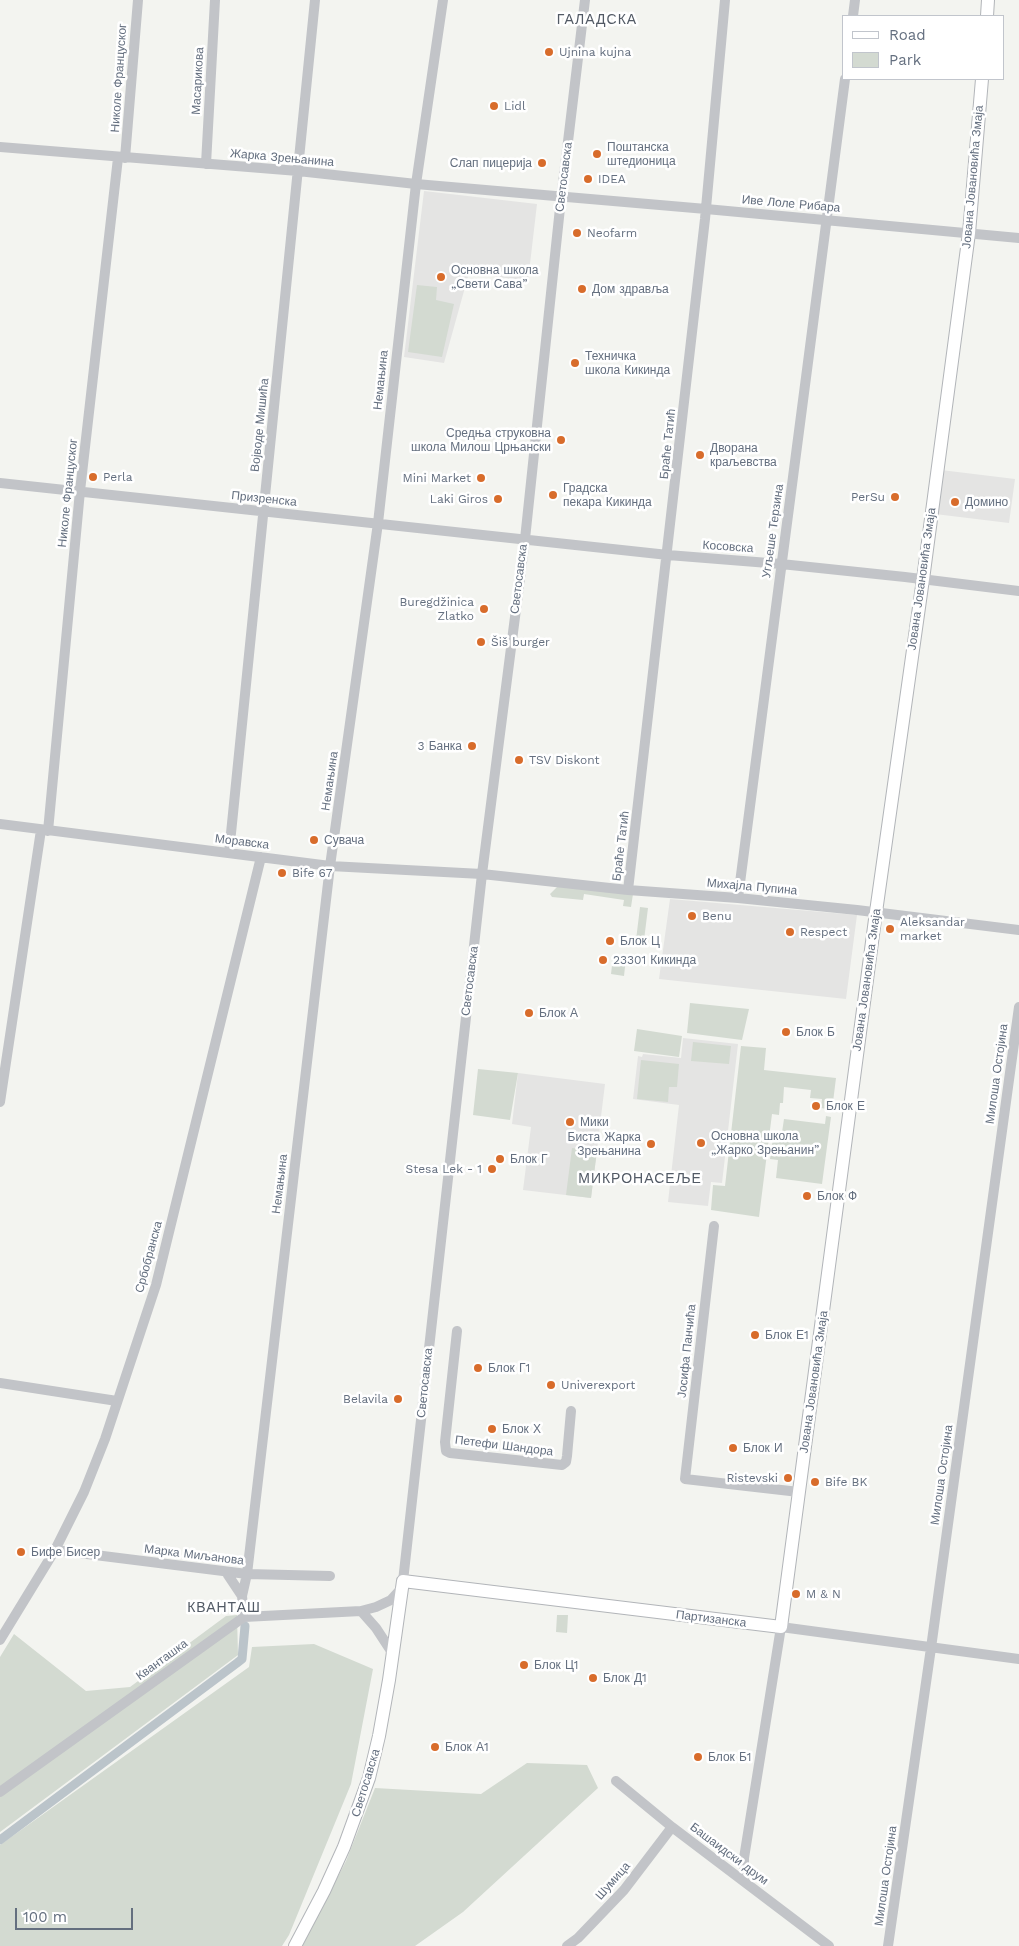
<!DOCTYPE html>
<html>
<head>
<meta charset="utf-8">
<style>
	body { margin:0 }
	#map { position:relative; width:1019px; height:1946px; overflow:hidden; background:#f3f4f0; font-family:"Work Sans",sans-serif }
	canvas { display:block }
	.legend { position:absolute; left:842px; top:15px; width:162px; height:65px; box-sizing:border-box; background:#fff; border:1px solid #c1c5cc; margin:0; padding:6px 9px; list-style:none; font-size:15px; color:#646f7f }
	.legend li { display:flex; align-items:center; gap:10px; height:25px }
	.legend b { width:25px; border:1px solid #c1c5cc }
	.scale { position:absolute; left:15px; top:1908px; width:118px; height:22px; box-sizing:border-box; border:2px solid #646f7f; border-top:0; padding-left:6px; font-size:15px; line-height:18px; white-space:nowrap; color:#646f7f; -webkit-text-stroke:4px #fff; paint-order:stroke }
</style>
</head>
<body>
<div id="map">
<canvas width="1019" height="1946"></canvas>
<ul class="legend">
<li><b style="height:6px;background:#fff"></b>Road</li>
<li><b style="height:14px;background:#d3dad1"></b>Park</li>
</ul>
<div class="scale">100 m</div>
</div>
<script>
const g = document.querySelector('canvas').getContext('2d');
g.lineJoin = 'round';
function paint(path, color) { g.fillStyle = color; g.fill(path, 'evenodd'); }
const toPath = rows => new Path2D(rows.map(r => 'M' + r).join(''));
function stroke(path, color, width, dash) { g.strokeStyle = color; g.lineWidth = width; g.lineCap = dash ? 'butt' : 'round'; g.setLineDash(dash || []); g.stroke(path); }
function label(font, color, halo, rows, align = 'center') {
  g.font = font + ' "Work Sans",sans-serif'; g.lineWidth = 5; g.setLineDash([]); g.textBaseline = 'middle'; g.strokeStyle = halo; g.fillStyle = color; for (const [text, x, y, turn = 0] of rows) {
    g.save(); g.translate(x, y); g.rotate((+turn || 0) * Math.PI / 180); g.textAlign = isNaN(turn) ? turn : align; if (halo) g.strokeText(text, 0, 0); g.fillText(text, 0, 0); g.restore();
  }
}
const built = toPath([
	[424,191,537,204,528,281,469,273,444,363,404,357],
	[941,470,1015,479,1009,523,935,514],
	[670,899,857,915,846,999,659,979],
	[683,1038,738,1044,722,1183,711,1182,708,1206,668,1202,679,1105,633,1099,638,1056,642,1057,643,1054,681,1058],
	[518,1073,605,1084,591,1198,523,1190,531,1127,512,1124]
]);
const green = toPath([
	[417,285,437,287,436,300,454,304,442,357,408,352],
	[557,887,568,887,633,894,631,907,623,906,624,900,584,894,583,900,552,897,550,894],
	[640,907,648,908,644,940,636,940],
	[613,957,626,958,624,976,611,974],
	[690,1003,749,1009,742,1040,687,1033],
	[637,1029,682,1036,679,1057,634,1051],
	[693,1042,731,1046,729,1064,691,1061],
	[741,1046,766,1048,764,1070,836,1078,832,1110,821,1108,822,1099,810,1098,811,1090,784,1087,783,1103,780,1103,779,1115,772,1114,759,1217,711,1210,713,1185,725,1186],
	[641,1060,679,1064,677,1087,669,1087,668,1102,637,1099],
	[478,1069,518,1073,510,1120,473,1115],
	[826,1116,831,1117,822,1184,776,1178,778,1160,770,1159,773,1138,781,1139,784,1119,825,1124],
	[572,1148,597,1151,591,1198,566,1195],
	[237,1615,238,1655,0,1832,0,1657,14,1634,86,1691,130,1687,226,1616],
	[557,1615,568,1615,567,1633,556,1632],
	[314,1644,373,1669,351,1784,289,1935,282,1946,0,1946,0,1845,249,1667,252,1647],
	[527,1763,587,1765,598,1788,463,1912,415,1946,302,1946,346,1861,375,1788,481,1794]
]);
const canal = toPath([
	[0,1840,237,1663,242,1659,245,1626]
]);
const minor = toPath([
	[853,16,855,0],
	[0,147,298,171,416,184,706,209,1019,238],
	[125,158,138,0],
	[206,164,215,0],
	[0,483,668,555,781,564,905,577,1019,591],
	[0,824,330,866,482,874,628,890,738,898,857,910,1019,930],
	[48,831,80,491,118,158],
	[229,853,315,0],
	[628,890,705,219,725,0],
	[738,898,845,79],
	[0,1102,41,830],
	[714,1226,685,1479,799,1492],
	[457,1331,445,1442,446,1451,450,1453,562,1465,566,1462,567,1456,571,1411],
	[0,1383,117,1401],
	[55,1550,247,1574,330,1576],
	[226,1572,242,1596],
	[403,1581,482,874,525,539,560,208,585,0],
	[361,1611,376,1628,393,1654],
	[244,1617,242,1596,247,1574,330,866,378,523,416,184,443,0],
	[0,1640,55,1550,84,1492,105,1439,156,1285,261,857],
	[616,1781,672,1827,829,1946],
	[0,1792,244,1617,361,1611,376,1607,391,1600,402,1588],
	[744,1881,744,1858,781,1627,1019,1659],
	[567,1946,578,1938,624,1890,672,1827],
	[888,1946,931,1648,1019,1007]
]);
const major = toPath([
	[987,16,988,0],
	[295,1946,324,1891,344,1847,369,1778,379,1736,389,1680,403,1581,781,1627,876,912,924,572,969,233,982,79]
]);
const markers = [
	[549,52,5,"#d86c2b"],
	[494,106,5,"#d86c2b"],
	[597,154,5,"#d86c2b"],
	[542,163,5,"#d86c2b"],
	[588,179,5,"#d86c2b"],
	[577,233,5,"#d86c2b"],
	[441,277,5,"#d86c2b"],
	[582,289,5,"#d86c2b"],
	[575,363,5,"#d86c2b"],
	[561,440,5,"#d86c2b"],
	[700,455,5,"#d86c2b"],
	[93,477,5,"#d86c2b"],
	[481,478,5,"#d86c2b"],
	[553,495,5,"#d86c2b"],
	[895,497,5,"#d86c2b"],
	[498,499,5,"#d86c2b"],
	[955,502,5,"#d86c2b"],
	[484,609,5,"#d86c2b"],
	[481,642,5,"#d86c2b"],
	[472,746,5,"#d86c2b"],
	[519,760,5,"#d86c2b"],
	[314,840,5,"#d86c2b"],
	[282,873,5,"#d86c2b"],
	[692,916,5,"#d86c2b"],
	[890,929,5,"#d86c2b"],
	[790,932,5,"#d86c2b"],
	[610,941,5,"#d86c2b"],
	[603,960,5,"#d86c2b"],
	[529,1013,5,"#d86c2b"],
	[786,1032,5,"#d86c2b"],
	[816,1106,5,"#d86c2b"],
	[570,1122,5,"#d86c2b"],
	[701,1143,5,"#d86c2b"],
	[651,1144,5,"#d86c2b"],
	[500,1159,5,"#d86c2b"],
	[492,1169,5,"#d86c2b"],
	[807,1196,5,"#d86c2b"],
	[755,1335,5,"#d86c2b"],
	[478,1368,5,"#d86c2b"],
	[551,1385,5,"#d86c2b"],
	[398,1399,5,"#d86c2b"],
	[492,1429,5,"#d86c2b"],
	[733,1448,5,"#d86c2b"],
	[788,1478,5,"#d86c2b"],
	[815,1482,5,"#d86c2b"],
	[21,1552,5,"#d86c2b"],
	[796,1594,5,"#d86c2b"],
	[524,1665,5,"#d86c2b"],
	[593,1678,5,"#d86c2b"],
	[435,1747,5,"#d86c2b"],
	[698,1757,5,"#d86c2b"]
];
const poiNames = [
	["Ujnina kujna",559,52],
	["Lidl",504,106],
	["Поштанска",607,147],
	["штедионица",607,161],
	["Слап пицерија",532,163,"right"],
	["IDEA",598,179],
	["Neofarm",587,233],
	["Основна школа",451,270],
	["„Свети Сава”",451,284],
	["Дом здравља",592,289],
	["Техничка",585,356],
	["школа Кикинда",585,370],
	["Средња струковна",551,433,"right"],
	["школа Милош Црњански",551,447,"right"],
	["Дворана",710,448],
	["краљевства",710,462],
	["Perla",103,477],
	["Mini Market",471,478,"right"],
	["Градска",563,488],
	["пекара Кикинда",563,502],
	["PerSu",885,497,"right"],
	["Laki Giros",488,499,"right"],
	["Домино",965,502],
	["Buregdžinica",474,602,"right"],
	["Zlatko",474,616,"right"],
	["Šiš burger",491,642],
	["3 Банка",462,746,"right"],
	["TSV Diskont",529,760],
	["Сувача",324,840],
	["Bife 67",292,873],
	["Benu",702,916],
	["Aleksandar",900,922],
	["market",900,936],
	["Respect",800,932],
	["Блок Ц",620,941],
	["23301 Кикинда",613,960],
	["Блок А",539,1013],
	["Блок Б",796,1032],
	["Блок Е",826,1106],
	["Мики",580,1122],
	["Основна школа",711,1136],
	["„Жарко Зрењанин”",711,1150],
	["Биста Жарка",641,1137,"right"],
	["Зрењанина",641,1151,"right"],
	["Блок Г",510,1159],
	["Stesa Lek - 1",482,1169,"right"],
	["Блок Ф",817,1196],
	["Блок Е1",765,1335],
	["Блок Г1",488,1368],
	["Univerexport",561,1385],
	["Belavila",388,1399,"right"],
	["Блок Х",502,1429],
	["Блок И",743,1448],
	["Ristevski",778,1478,"right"],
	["Bife BK",825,1482],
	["Бифе Бисер",31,1552],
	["M & N",806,1594],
	["Блок Ц1",534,1665],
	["Блок Д1",603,1678],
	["Блок А1",445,1747],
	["Блок Б1",708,1757]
];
const streetNames = [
	["Николе Француског",119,78,-86],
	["Масарикова",198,81,-87],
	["Жарка Зрењанина",282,158,5],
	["Светосавска",564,177,-83],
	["Јована Јовановића Змаја",973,177,-85],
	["Иве Лоле Рибара",791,204,5],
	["Немањина",381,380,-84],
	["Војводе Мишића",260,425,-84],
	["Браће Татић",668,444,-84],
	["Николе Француског",68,493,-84],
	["Призренска",264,499,6],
	["Угљеше Терзина",773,531,-82],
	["Косовска",728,547,4],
	["Светосавска",519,579,-83],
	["Јована Јовановића Змаја",922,579,-82],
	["Немањина",330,781,-82],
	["Моравска",242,842,7],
	["Браће Татић",621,846,-83],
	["Михајла Пупина",752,887,5],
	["Јована Јовановића Змаја",867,980,-82],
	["Светосавска",470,981,-83],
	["Милоша Остојина",997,1074,-82],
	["Немањина",280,1184,-83],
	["Србобранска",149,1257,-75],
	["Јосифа Панчића",687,1351,-84],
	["Јована Јовановића Змаја",814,1382,-82],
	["Светосавска",425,1383,-84],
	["Петефи Шандора",504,1446,7],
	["Милоша Остојина",942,1475,-82],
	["Марка Миљанова",194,1555,7],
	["Партизанска",711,1619,7],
	["Кванташка",162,1660,-36],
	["Светосавска",366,1783,-73],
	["Башаидски друм",729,1854,37],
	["Милоша Остојина",886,1876,-82],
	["Шумица",613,1881,-49]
];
const neighbourhoodNames = [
	["ГАЛАДСКА",597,20],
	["МИКРОНАСЕЉЕ",640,1179],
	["КВАНТАШ",224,1608]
];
paint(built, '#e4e4e3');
paint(green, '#d3dad1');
stroke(canal, '#bbc4ca', 9);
stroke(major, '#b2b5b9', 14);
stroke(minor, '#c2c4c8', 10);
stroke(major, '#fff', 12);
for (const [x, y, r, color] of markers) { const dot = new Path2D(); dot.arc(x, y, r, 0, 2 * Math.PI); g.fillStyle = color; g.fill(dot); stroke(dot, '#fff', 2); }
label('12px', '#646f7f', '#fff', poiNames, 'left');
label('12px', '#646f7f', '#fff', streetNames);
g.letterSpacing = '1px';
label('14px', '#525a65', '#fff', neighbourhoodNames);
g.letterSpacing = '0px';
</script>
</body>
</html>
